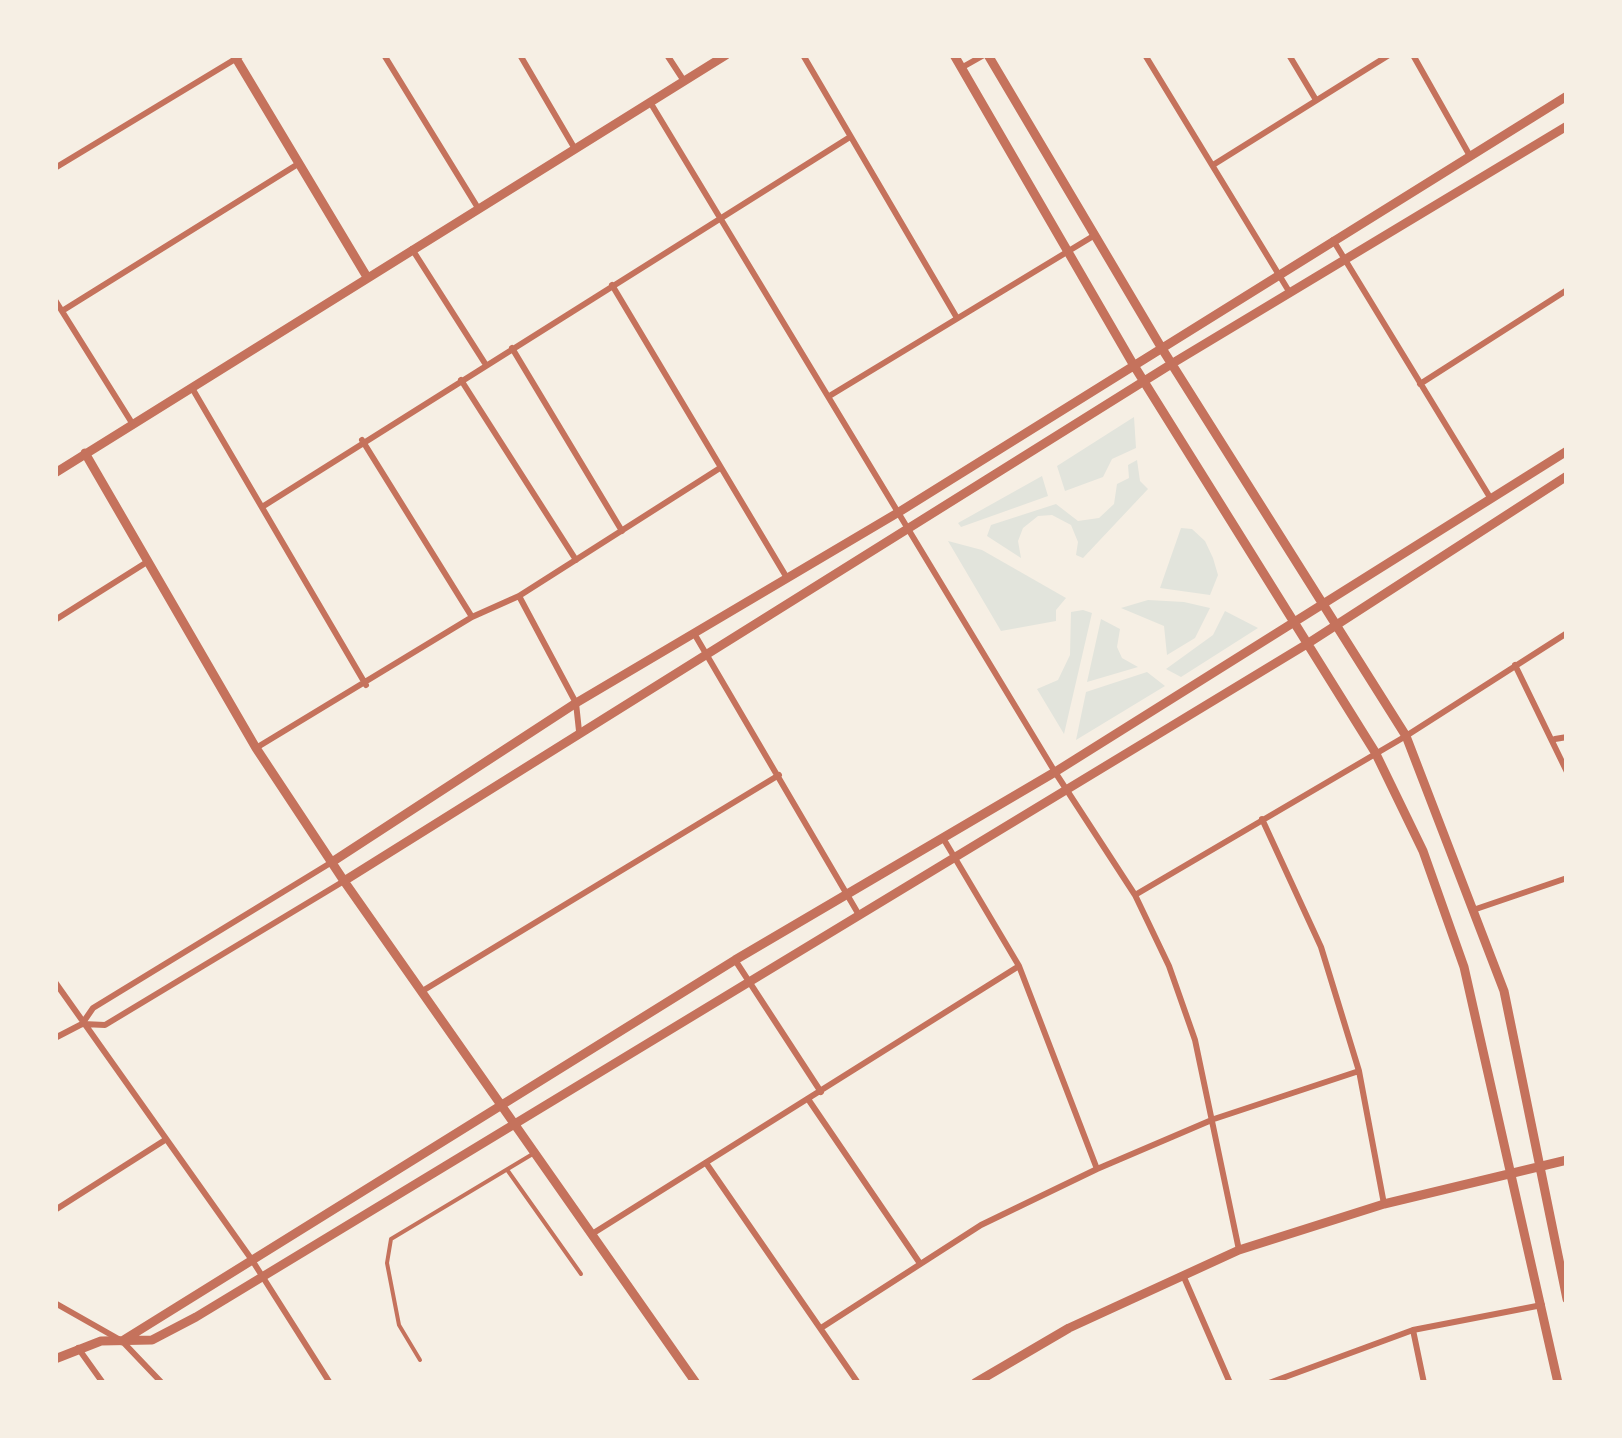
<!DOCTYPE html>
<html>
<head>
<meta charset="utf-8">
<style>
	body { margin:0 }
	#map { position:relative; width:1622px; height:1438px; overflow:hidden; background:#f6efe4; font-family:"Varela Round",sans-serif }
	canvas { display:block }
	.frame { position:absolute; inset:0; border:58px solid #f6efe4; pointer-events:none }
</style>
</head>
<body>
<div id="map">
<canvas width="1622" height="1438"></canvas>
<div class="frame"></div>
</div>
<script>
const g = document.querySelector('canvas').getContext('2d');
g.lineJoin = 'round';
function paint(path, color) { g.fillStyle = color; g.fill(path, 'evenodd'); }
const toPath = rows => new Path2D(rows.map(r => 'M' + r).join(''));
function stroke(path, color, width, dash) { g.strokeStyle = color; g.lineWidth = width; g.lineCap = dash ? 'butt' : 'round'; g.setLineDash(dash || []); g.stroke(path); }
const green = toPath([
	[1134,417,1136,448,1112,459,1103,477,1065,491,1057,466],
	[1137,460,1140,481,1148,489,1083,558,1076,555,1078,542,1071,525,1052,515,1038,516,1023,528,1018,541,1021,558,987,536,991,525,1056,504,1078,521,1099,518,1114,504,1117,484,1129,478,1128,465],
	[1042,476,1048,496,961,527,958,523],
	[1181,528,1192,529,1205,541,1213,558,1218,575,1210,595,1160,588],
	[948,541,982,550,1066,598,1056,610,1056,621,1001,631],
	[1148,600,1184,602,1210,608,1195,638,1167,655,1164,626,1121,608],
	[1083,610,1092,613,1064,734,1037,689,1058,680,1070,655,1071,612],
	[1225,611,1258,628,1181,677,1166,669,1213,635],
	[1101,619,1120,629,1117,647,1122,658,1138,667,1087,682],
	[1147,672,1165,686,1076,740,1086,692]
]);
const service = toPath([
	[508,1171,581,1274],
	[420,1360,399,1325,387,1263,391,1239,531,1155]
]);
const minor = toPath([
	[384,55,478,208],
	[520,55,575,149],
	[667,55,684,81],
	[803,55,957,318],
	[1145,55,1290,293],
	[1289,55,1316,100],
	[1413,55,1470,156],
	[961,68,984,55],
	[650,102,1055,772,1135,895,1169,966,1195,1040,1239,1250],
	[1213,165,1389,55],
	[55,168,242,55],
	[1333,240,1491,499],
	[412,249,486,365],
	[612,285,787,578],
	[55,300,132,423],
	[62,311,298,164],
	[512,348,622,531],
	[461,380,576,560],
	[1420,384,1567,290],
	[192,388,366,685],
	[831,395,1095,235],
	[362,440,472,617],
	[262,507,850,137],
	[519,596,576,703,579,731],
	[55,620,147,562],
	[695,635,859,915],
	[1515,665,1567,772],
	[1555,739,1567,737],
	[256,748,472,617,519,596,720,468],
	[1262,819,1321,947,1359,1071,1384,1204],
	[943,838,1019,966,1097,1169],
	[1135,895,1406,736,1567,633],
	[1476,909,1567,878],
	[735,960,821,1092],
	[55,982,252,1260,330,1383],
	[424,990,779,775],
	[83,1024,105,1025,344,881],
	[55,1038,82,1024,93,1008,332,862],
	[808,1099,919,1262],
	[706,1163,858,1383],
	[55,1210,165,1140],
	[592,1234,1019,966],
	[1183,1275,1230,1383],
	[55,1303,122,1341,162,1383],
	[821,1328,981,1225,1097,1169,1214,1119,1359,1071],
	[1413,1330,1424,1383],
	[78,1348,103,1383],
	[1269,1383,1413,1330,1542,1305]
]);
const tertiary = toPath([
	[234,55,367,277],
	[954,55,1133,364,1375,752,1423,851,1464,967,1558,1383],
	[988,55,1161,347,1406,736,1504,991,1567,1299],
	[85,453,256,748,344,881,696,1383],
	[55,473,726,55],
	[332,862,576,703,899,512,1567,96],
	[344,881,1173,363,1567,126],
	[122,1341,735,960,1055,772,1567,451],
	[55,1359,101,1341,152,1340,196,1317,1307,644,1567,476],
	[975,1383,1069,1328,1239,1250,1384,1204,1567,1160]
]);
paint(green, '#e2e4dc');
stroke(service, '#c5725c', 4);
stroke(minor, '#c5725c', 6);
stroke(tertiary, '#c5725c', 9);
</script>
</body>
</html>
